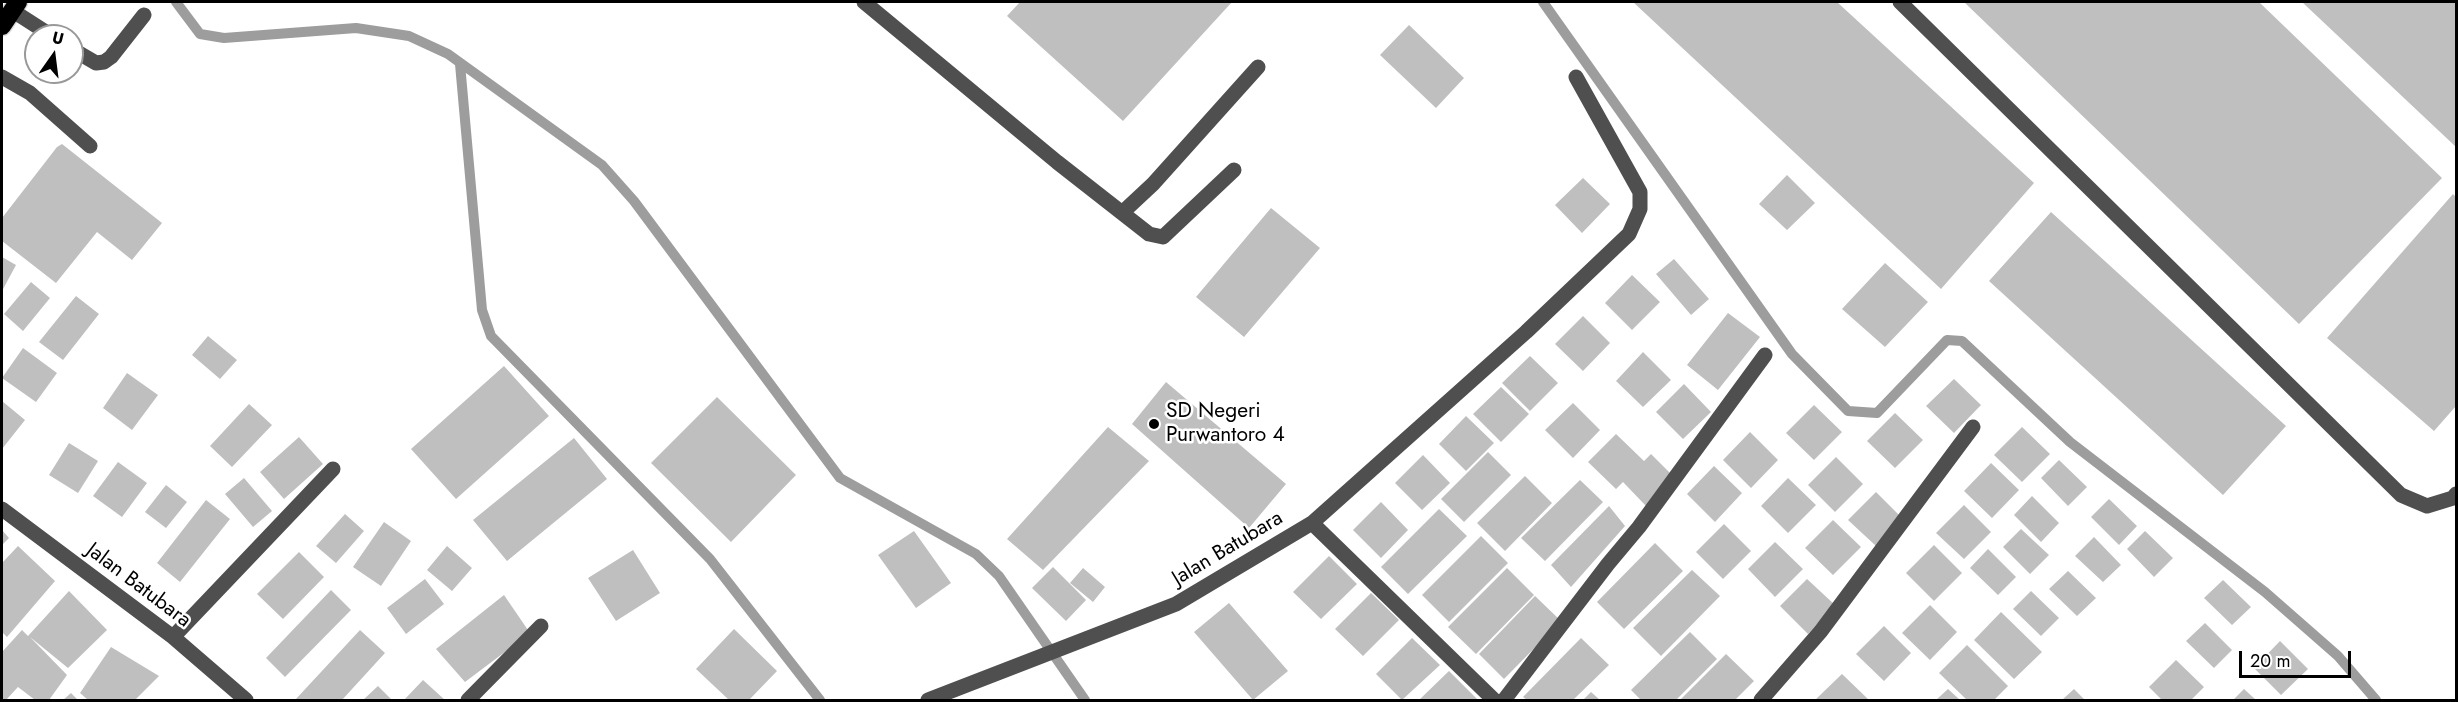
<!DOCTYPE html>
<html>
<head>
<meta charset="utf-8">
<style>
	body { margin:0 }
	#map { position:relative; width:2458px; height:702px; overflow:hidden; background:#fff; font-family:Jost,sans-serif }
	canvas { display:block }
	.frame { position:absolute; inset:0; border:3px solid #000; pointer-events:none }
	.north { position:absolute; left:24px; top:24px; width:60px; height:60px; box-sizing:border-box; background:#fff; border:2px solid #999; border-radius:50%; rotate:14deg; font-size:16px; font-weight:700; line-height:24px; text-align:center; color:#000 }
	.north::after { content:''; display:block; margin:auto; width:21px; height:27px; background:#000; clip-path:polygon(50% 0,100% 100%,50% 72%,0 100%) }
	.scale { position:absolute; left:2239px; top:651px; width:112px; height:27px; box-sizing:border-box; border:3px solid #000; border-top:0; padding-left:8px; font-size:18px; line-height:21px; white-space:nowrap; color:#000; -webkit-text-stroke:4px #fff; paint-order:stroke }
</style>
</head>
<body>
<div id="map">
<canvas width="2458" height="702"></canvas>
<div class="frame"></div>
<div class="north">U</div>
<div class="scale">20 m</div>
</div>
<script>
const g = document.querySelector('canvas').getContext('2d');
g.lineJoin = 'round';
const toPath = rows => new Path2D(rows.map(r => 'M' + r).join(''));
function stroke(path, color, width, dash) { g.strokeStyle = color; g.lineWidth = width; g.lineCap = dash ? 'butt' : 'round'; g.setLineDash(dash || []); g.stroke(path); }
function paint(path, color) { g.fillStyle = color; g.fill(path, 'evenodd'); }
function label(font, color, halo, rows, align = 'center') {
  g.font = font + ' Jost,sans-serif'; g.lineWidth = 5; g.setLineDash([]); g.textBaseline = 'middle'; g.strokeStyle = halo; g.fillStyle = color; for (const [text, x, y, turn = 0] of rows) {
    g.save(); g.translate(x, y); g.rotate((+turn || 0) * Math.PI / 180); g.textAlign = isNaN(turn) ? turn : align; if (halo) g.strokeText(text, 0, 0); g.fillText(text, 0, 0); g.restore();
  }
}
const stream = toPath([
	[176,2,200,34,224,38,356,28,409,36,448,54,602,165,634,201,840,478,976,554,999,576,1085,700],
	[1543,2,1792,354,1848,411,1877,413,1947,340,1962,341,2070,442,2265,592,2338,656,2376,700],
	[460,64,482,310,491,336,710,559,820,700]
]);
const building = toPath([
	[1020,2,1232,2,1123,121,1007,16],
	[1633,2,1837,2,2034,183,1941,289],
	[1964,2,2259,2,2442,178,2299,324],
	[2302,2,2456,2,2456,147],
	[1409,25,1464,78,1436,108,1380,55],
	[62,144,162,223,132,260,97,232,56,283,2,241,2,218,57,147],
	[1787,175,1815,203,1787,230,1759,204],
	[1583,178,1610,204,1582,233,1555,205],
	[2453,194,2456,197,2456,406,2434,431,2327,338],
	[1271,208,1320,248,1244,337,1196,297],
	[2051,212,2286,426,2223,495,1989,281],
	[2,257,16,265,2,291],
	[1674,259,1709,299,1691,315,1656,274],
	[1885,263,1928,302,1885,347,1842,309],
	[1632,275,1660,302,1632,330,1605,303],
	[31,282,50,298,23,331,4,314],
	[76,296,99,314,63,360,39,342],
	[1728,313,1760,337,1718,390,1687,365],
	[1583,316,1610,343,1583,371,1555,344],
	[208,336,237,360,220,379,192,355],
	[23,348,57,373,36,402,2,378],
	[1643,352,1671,380,1643,407,1616,381],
	[1530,356,1558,383,1530,411,1502,383],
	[504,366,549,416,456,499,411,449],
	[127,373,158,395,132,430,103,408],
	[1954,379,1981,405,1954,433,1926,406],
	[1166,382,1286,484,1249,528,1132,424],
	[1684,384,1711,412,1683,439,1656,412],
	[1501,387,1529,414,1501,442,1473,414],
	[717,397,796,475,731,542,651,463],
	[2,401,25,420,2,449],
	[1573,403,1600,430,1573,458,1545,430],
	[249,404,272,425,232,467,210,446],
	[1814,405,1842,432,1814,460,1786,433],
	[1895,413,1923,440,1895,468,1867,441],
	[1466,416,1494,443,1466,471,1439,444],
	[1108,427,1149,461,1043,570,1007,539],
	[2022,427,2050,454,2022,482,1994,455],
	[1750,432,1778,460,1751,488,1723,460],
	[1616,434,1644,461,1651,454,1674,477,1646,506,1623,482,1616,489,1588,462],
	[299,437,323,464,284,499,260,472],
	[574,438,607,479,507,561,473,520],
	[69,443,98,461,78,493,49,475],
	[1488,452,1511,475,1464,522,1441,499],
	[1423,455,1450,483,1422,510,1395,483],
	[1836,457,1863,484,1835,512,1808,485],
	[2059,460,2087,487,2068,506,2041,478],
	[118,462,147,483,122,517,93,496],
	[1991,463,2019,490,1992,518,1964,491],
	[1714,466,1742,493,1715,522,1687,494],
	[1525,476,1552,503,1505,551,1477,523],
	[244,478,272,511,253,527,225,494],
	[1788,478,1816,505,1788,533,1761,506],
	[1580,480,1603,502,1545,561,1521,538],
	[166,485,187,502,166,528,145,512],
	[1876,492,1903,519,1876,546,1848,520],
	[2032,496,2059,523,2041,542,2014,515],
	[2109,499,2137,526,2119,545,2091,517],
	[206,500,230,519,180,582,157,563],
	[1381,502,1408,530,1381,558,1353,530],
	[1964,505,1991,532,1964,559,1936,533],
	[1609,506,1625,526,1571,587,1551,565],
	[1439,509,1467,536,1408,594,1381,567],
	[345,514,364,531,336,563,316,546],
	[1833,520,1861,547,1833,575,1805,548],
	[384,522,411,541,381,586,353,567],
	[1724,524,1751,551,1723,579,1696,552],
	[2021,529,2049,555,2030,574,2003,547],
	[2,530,9,538,2,545],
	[914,531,951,583,916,608,878,555],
	[2145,531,2173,558,2154,577,2127,549],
	[1481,536,1508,563,1449,622,1422,595],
	[2094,537,2121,565,2103,582,2075,556],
	[1775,542,1803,569,1775,597,1748,569],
	[1655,543,1683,571,1624,629,1597,602],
	[1934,545,1962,573,1934,601,1906,573],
	[18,546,55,581,7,637,2,632,2,563],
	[447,546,472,568,452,591,427,570],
	[1988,549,2016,577,1998,595,1970,568],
	[633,550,660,593,616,621,588,578],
	[299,552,324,577,283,619,257,594],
	[1329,556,1357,584,1321,619,1293,592],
	[1053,567,1086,600,1066,621,1032,588],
	[1083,568,1105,587,1093,602,1070,583],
	[1507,568,1534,595,1476,654,1448,627],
	[1692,570,1720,596,1661,656,1633,628],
	[2068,571,2096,598,2077,616,2049,589],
	[425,579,444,604,406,634,387,608],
	[1807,579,1835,605,1808,634,1780,606],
	[2223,580,2251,607,2232,625,2204,598],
	[331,590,351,610,285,677,266,658],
	[69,591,107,630,68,668,30,637,67,675,49,700,35,700,18,687,6,700,2,700,2,652,22,630,28,636],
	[2031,591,2059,618,2041,636,2013,609],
	[1371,593,1399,620,1363,656,1335,629],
	[504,595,530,633,465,682,436,649],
	[1535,596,1561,621,1504,679,1479,654],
	[1229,603,1288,671,1253,700,1194,632],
	[1930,605,1957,632,1930,660,1902,633],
	[2001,612,2042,652,2014,679,1974,640],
	[2205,623,2232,650,2214,668,2186,641],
	[1884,626,1911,653,1884,681,1856,654],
	[734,629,777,671,749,700,729,700,696,669],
	[360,630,385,653,342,700,295,700],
	[1690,632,1717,659,1676,700,1641,700,1631,690],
	[1412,638,1440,665,1402,700,1376,674],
	[1581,638,1609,665,1573,700,1527,700,1523,697],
	[2280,641,2308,669,2281,695,2254,668],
	[1967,645,2008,686,1994,700,1967,700,1939,673],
	[111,647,159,676,135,700,88,700,80,693],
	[1726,654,1754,681,1735,700,1680,700],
	[2176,660,2204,687,2191,700,2162,700,2149,687],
	[1449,671,1477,699,1419,700],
	[1842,674,1869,700,1815,700],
	[423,680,445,700,404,700],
	[378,686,392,700,363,700],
	[1948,689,1960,700,1936,700],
	[2074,689,2085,700,2062,700],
	[2244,689,2256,700,2233,700],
	[1591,692,1600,700,1583,700],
	[71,693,78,700,63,700]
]);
const minor = toPath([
	[864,2,1057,162,1149,234,1163,237,1234,170],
	[1900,2,2401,495,2427,506,2453,498,2456,494],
	[13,11,52,36],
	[72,49,96,63,104,62,111,57,144,15],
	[2,77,30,93,90,146],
	[1123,212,1153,184,1258,67],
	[2,509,173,637,246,700],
	[1312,523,1526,332,1629,234,1640,209,1640,192,1576,77],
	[173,637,333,469],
	[468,700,541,626],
	[928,700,1176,604,1312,523,1494,700],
	[1504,700,1608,564,1639,527,1765,355],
	[1761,700,1821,631,1973,427]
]);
const highway = toPath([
	[2,26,18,2]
]);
const markers = [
	[1154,424,6,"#000"]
];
const poiNames = [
	["SD Negeri",1166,412],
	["Purwantoro 4",1166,436]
];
const streetNames = [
	["Jalan Batubara",1228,549,-31],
	["Jalan Batubara",138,586,37]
];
stroke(stream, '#9d9d9d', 10);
paint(building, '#bfbfbf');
stroke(highway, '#dbdbdb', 21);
stroke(minor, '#4f4f4f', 15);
stroke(highway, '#000', 18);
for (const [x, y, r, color] of markers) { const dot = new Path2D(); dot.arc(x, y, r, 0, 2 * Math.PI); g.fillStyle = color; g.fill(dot); stroke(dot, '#fff', 2); }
label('21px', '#000', '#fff', poiNames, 'left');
label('21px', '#000', '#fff', streetNames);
</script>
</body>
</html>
